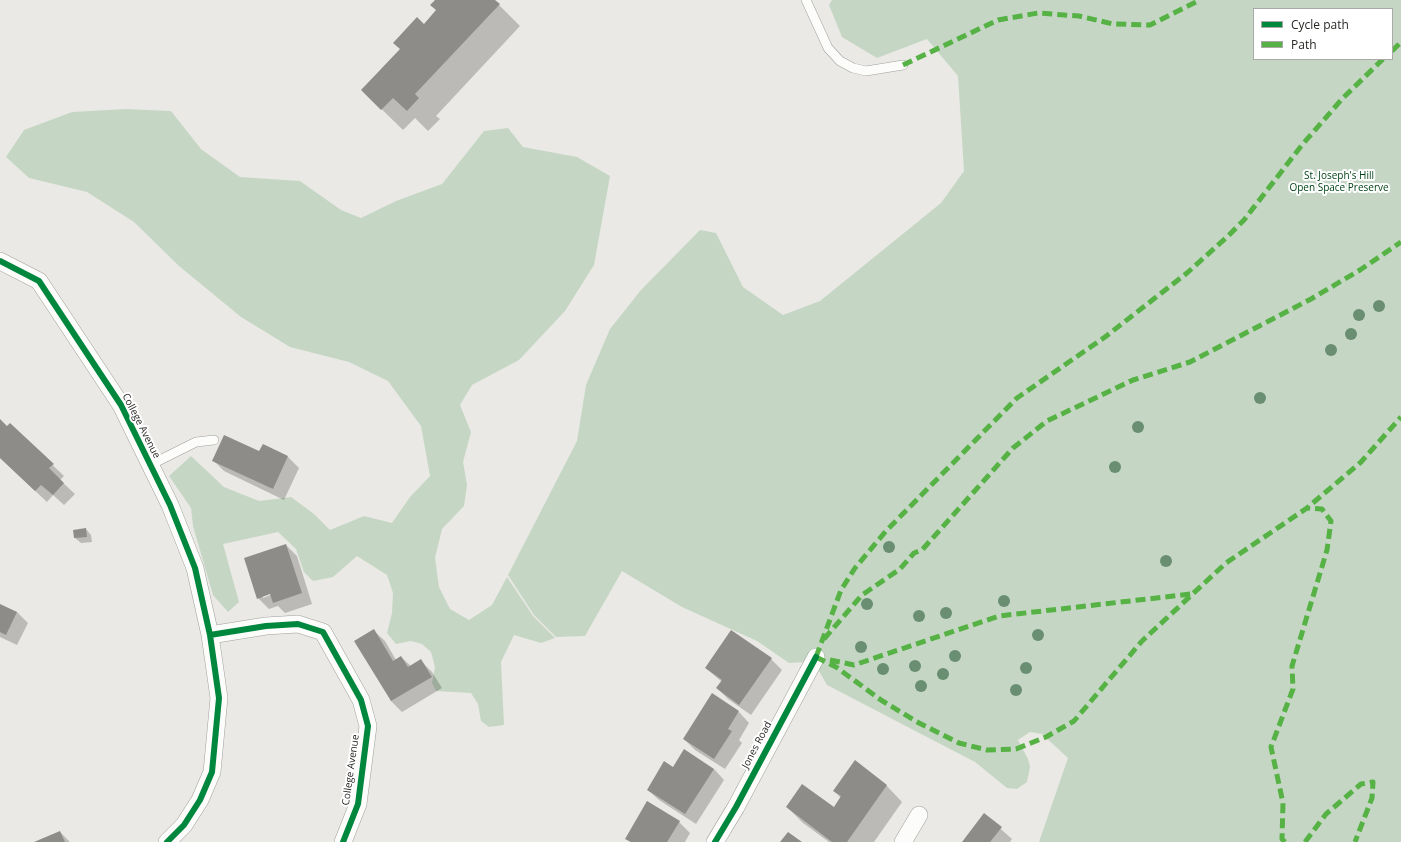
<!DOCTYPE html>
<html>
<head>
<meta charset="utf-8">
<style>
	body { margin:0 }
	#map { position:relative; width:1401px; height:842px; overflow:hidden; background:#eae9e5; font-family:"Open Sans",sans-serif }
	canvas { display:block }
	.legend { position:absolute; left:1253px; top:8px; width:140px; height:52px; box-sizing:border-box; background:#fff; border:1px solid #a9a9a7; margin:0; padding:5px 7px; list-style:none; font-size:12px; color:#282724 }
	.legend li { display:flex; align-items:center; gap:8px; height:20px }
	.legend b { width:20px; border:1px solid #a9a9a7 }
</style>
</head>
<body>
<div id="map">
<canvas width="1401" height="842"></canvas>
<ul class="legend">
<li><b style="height:5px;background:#00873e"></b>Cycle path</li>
<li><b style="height:5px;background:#56b245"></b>Path</li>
</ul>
</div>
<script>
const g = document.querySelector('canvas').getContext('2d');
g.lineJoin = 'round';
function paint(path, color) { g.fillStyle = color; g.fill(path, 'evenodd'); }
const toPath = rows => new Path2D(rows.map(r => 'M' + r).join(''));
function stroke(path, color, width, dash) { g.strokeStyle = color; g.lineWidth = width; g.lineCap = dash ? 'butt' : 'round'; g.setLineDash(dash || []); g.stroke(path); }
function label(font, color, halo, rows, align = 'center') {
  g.font = font + ' "Open Sans",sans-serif'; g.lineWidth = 4; g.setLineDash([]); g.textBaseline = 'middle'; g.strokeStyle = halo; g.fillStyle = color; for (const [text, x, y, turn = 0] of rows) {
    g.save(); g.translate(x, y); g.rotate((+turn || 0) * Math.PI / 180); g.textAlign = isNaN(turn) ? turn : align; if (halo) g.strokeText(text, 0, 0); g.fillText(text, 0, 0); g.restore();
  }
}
const green = toPath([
	[832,0,1401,0,1401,842,1039,842,1068,758,1042,734,1030,732,1018,740,1028,759,1030,767,1027,782,1017,789,1007,788,975,762,827,685,819,671,806,662,789,663,757,641,682,607,622,571,585,636,556,637,534,615,508,575,577,441,586,385,610,329,641,290,700,230,716,233,743,287,783,315,820,301,941,203,964,171,958,76,927,39,877,58,842,37,829,5],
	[1254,9,1392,9,1392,59,1254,59],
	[126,109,171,111,201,149,240,177,300,181,341,210,361,218,396,201,442,184,484,131,508,128,523,147,577,157,610,176,594,265,565,311,519,360,472,385,460,405,471,432,463,462,467,485,464,506,442,529,435,558,439,587,450,609,469,620,492,605,507,577,533,616,555,638,541,643,514,635,501,662,504,725,489,727,481,721,478,704,471,693,436,691,432,683,435,667,431,652,422,644,411,641,396,644,387,633,392,613,393,593,387,575,357,556,333,577,313,581,304,572,296,549,278,532,223,544,239,602,228,612,213,595,193,526,191,508,169,476,191,456,224,487,259,501,291,497,314,514,330,530,364,516,392,523,410,497,430,476,421,426,388,381,349,362,290,347,241,317,179,266,134,222,87,192,29,178,6,157,24,130,72,112]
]);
const shadow = toPath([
	[436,0,494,0,520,26,436,116,440,119,428,131,415,118,403,130,362,90,438,10],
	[0,421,7,428,10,424,64,476,60,480,75,494,64,505,53,495,47,502,0,458],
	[263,445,288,457,299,468,284,500,224,471,213,460,260,453],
	[86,529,91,535,92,542,81,543,75,538,75,531],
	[286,545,297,556,312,604,285,613,278,606,269,609,258,598],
	[274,592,275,593,263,598,263,595],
	[0,605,17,612,28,623,17,645,0,637],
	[374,631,385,641,396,660,401,657,411,666,421,661,432,672,442,688,402,712,391,701],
	[732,631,771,659,782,670,751,715,728,699,717,688,722,682,706,668],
	[739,712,749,723,739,740,742,743,725,769,695,750,684,739],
	[673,768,714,769,724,780,696,824,659,800,648,790],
	[886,785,902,802,874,842,829,842,803,823,787,807,834,808,841,798,834,791],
	[985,815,1012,839,1010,842,963,842],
	[679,822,690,833,685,842,630,842,626,838],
	[60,832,70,842,37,842]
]);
const building = toPath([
	[435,0,495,0,500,4,415,94,419,98,407,111,393,98,381,110,361,90,400,49,393,43,417,17,424,24,436,10,430,5],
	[0,419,7,426,10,423,54,464,49,468,64,483,53,495,41,485,35,491,0,458],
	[224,435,259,451,263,444,288,456,273,489,212,461],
	[86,528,87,537,74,538,73,530],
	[286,544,302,593,273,603,270,594,257,599,244,558],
	[0,604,17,612,6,635,0,632],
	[374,629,393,661,401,656,408,667,421,659,432,677,391,701,354,641],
	[731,630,772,658,739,705,716,688,722,680,705,668],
	[712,693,739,711,728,729,732,731,714,759,683,739],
	[684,749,714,769,685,814,647,790,664,761,673,767],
	[855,760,887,785,847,842,832,842,786,807,802,784,834,807,841,796,833,791],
	[647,801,680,821,667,842,631,842,625,839],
	[984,813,1002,827,990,842,962,842],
	[60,831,65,842,34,842],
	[788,832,802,842,780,842]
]);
const lane = toPath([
	[806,0,828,48,840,61,853,68,866,71,903,65],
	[150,465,196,442,214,440]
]);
const street = toPath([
	[0,261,39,281,121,405,170,505,195,568,210,635,219,698,212,772,200,800,184,825,167,842],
	[210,635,266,626,298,624,323,632,361,700,368,726,358,804,343,842],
	[715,842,736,807,816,657],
	[903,842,919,815]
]);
const quiet = toPath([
	[1392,51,1401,42],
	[903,65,998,20,1038,13,1079,16,1113,24,1150,25,1200,0],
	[824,639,862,595,900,569,914,553,922,550,1013,448,1047,421,1133,380,1190,362,1311,299,1360,270,1401,242],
	[816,657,841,590,855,568,886,531,1017,398,1105,337,1187,273,1228,236,1244,220,1302,145,1342,99,1383,59],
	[816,657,836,667,881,700,919,723,959,743,987,750,1016,749,1046,737,1074,721,1142,641,1226,563,1307,508,1361,462,1401,417],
	[830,660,854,665,999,616,1191,594],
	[1285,842,1282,839,1283,803,1271,747,1293,689,1292,666,1327,550,1331,521,1322,509,1307,508],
	[1305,842,1326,814,1361,784,1373,782,1372,798,1355,842]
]);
const cycleway = toPath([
	[0,261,39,281,121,405,170,505,195,568,210,635,219,698,212,772,200,800,184,825,167,842],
	[210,635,266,626,298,624,323,632,361,700,368,726,358,804,343,842],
	[715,842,736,807,816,657]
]);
const trees = [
	[1379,306],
	[1359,315],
	[1351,334],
	[1331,350],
	[1260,398],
	[1138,427],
	[1115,467],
	[889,547],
	[1166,561],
	[1004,601],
	[867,604],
	[946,613],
	[919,616],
	[1038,635],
	[861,647],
	[955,656],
	[915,666],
	[1026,668],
	[883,669],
	[943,674],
	[921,686],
	[1016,690]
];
const parkNames = [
	["St. Joseph's Hill",1339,176],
	["Open Space Preserve",1339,188]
];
const streetNames = [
	["College Avenue",141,426,63],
	["Jones Road",757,745,-62],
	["College Avenue",351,770,-82]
];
paint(green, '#c5d7c4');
paint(shadow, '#0003');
paint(building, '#8d8c89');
stroke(lane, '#9f9f9c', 10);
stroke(street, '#9f9f9c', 18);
stroke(lane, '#fcfcfb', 9);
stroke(street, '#fcfcfb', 17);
stroke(quiet, '#56b245', 5, [10, 5]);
stroke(cycleway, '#00873e', 6);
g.fillStyle = '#698e72';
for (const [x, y] of trees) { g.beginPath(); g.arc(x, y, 6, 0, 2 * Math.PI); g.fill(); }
label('10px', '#004314', '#fff', parkNames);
label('10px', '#282724', '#fff', streetNames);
</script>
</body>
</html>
